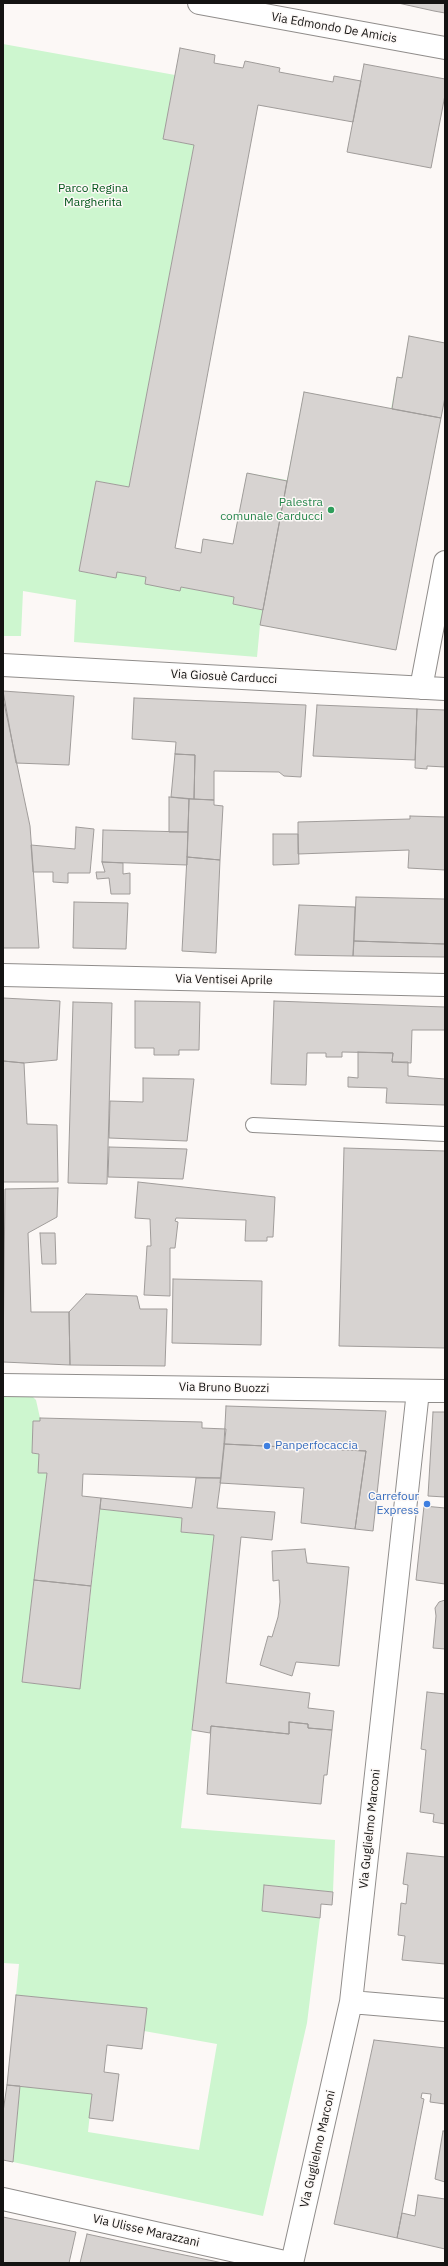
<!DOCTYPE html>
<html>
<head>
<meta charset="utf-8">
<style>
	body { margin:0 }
	#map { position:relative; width:448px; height:2266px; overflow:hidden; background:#fcf8f6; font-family:"IBM Plex Sans",sans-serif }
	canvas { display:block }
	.frame { position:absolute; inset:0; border:4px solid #141312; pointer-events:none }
</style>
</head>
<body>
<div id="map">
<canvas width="448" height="2266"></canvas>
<div class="frame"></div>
</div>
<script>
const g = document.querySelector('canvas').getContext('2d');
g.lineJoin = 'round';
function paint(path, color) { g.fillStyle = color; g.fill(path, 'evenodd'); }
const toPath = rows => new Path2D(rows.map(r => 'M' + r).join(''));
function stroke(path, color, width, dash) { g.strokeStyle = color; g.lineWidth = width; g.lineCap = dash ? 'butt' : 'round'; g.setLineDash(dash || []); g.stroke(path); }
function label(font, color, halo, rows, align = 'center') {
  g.font = font + ' "IBM Plex Sans",sans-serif'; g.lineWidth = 3; g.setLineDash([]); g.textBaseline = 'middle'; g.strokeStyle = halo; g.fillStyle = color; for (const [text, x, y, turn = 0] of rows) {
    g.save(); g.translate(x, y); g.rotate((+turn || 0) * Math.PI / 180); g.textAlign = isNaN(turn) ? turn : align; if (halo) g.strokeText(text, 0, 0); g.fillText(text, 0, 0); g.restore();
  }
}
const green = toPath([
	[3,44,175,75,163,139,194,145,129,487,96,481,79,571,115,578,117,572,146,577,181,587,234,597,233,604,263,610,271,566,201,553,203,539,233,544,247,473,287,480,304,392,391,409,397,377,402,377,409,336,445,343,445,397,396,650,260,625,257,657,74,642,76,600,23,591,21,636,3,636],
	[3,1393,31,1395,36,1400,40,1418,40,1421,33,1421,32,1453,39,1454,39,1472,47,1473,22,1682,80,1689,100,1509,182,1518,181,1532,214,1535,181,1828,335,1840,333,1892,264,1885,262,1911,320,1918,307,2023,263,2216,13,2162,20,2086,92,2094,88,2132,199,2150,217,2044,144,2031,146,2008,16,1995,19,1964,3,1963]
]);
const building = toPath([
	[398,3,445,3,445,13,434,11,398,3],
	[180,48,215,55,214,63,243,68,245,61,280,68,279,72,333,82,334,76,361,81,353,122,258,105,175,548,201,553,203,539,233,544,247,473,287,481,263,610,233,604,234,597,181,587,180,591,145,584,146,577,117,572,116,578,79,571,96,481,129,487,194,145,163,139,180,48],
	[364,64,445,79,445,95,431,168,347,152,364,64],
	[409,336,445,343,445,397,441,418,392,409,397,377,402,378,409,336],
	[304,392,441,418,396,650,260,625,304,392],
	[3,691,74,696,69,765,16,763,3,691],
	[3,698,30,826,39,948,3,948,3,698],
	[134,698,306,705,301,777,284,776,279,772,214,771,214,800,194,799,195,755,175,754,176,742,132,739,134,698],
	[317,705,417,709,415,760,313,756,317,705],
	[417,709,445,710,445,767,427,766,427,769,415,768,417,709],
	[175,754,195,755,194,799,171,797,175,754],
	[169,797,189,799,188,832,169,832,169,797],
	[189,799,214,800,214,805,223,806,220,860,187,857,189,799],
	[410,816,445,817,445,870,408,868,409,850,298,854,298,822,410,819,410,816],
	[76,827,94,829,90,873,68,873,68,883,53,882,53,872,33,872,31,845,75,849,76,827],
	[103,830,188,832,187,865,102,862,103,830],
	[273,834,298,834,299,864,273,865,273,834],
	[187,857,220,860,216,953,182,951,187,857],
	[102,862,123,863,123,874,130,873,130,894,111,894,109,878,97,879,96,872,105,872,102,862],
	[356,897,445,899,445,944,354,941,356,897],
	[74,902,128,903,126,949,73,948,74,902],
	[299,905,355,907,353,956,295,955,299,905],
	[354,941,445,944,445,957,353,956,354,941],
	[3,998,60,1001,57,1060,24,1063,3,1061,3,998],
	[135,1001,200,1002,199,1050,179,1050,179,1055,154,1055,154,1048,135,1048,135,1001],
	[274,1001,445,1007,445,1030,412,1030,411,1063,392,1062,393,1053,342,1052,342,1057,326,1057,326,1053,307,1053,306,1085,271,1084,274,1001],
	[73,1002,112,1003,107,1184,68,1183,73,1002],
	[358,1052,393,1053,392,1062,408,1062,408,1076,445,1079,445,1105,386,1103,387,1088,348,1087,348,1077,358,1078,358,1052],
	[3,1061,24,1063,27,1124,57,1125,58,1182,3,1182,3,1061],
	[143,1078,194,1079,187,1141,109,1138,110,1101,143,1102,143,1078],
	[109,1147,187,1149,183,1179,108,1177,109,1147],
	[344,1148,445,1151,445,1348,339,1346,344,1148],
	[138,1182,275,1197,273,1237,267,1237,267,1241,245,1241,246,1220,176,1218,175,1221,178,1222,175,1248,170,1248,170,1296,144,1295,147,1246,151,1246,150,1219,135,1218,138,1182],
	[58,1188,57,1217,28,1233,31,1312,69,1312,70,1365,3,1362,5,1189,58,1188],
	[40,1233,55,1233,56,1264,42,1264,40,1233],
	[173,1279,262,1281,261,1345,172,1343,173,1279],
	[86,1294,137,1296,140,1309,167,1309,165,1366,70,1365,69,1312,86,1294],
	[226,1406,386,1411,373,1531,355,1529,366,1451,224,1444,226,1406],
	[433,1412,445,1412,445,1497,428,1496,433,1412],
	[40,1418,202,1422,202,1428,226,1429,221,1478,83,1474,82,1496,101,1498,91,1586,34,1580,47,1473,38,1473,39,1454,32,1453,33,1421,40,1421,40,1418],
	[224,1444,366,1451,355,1529,301,1523,304,1488,220,1483,224,1444],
	[196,1478,221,1478,217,1508,275,1512,272,1540,241,1537,226,1683,310,1693,308,1708,334,1711,332,1730,308,1728,308,1724,289,1722,289,1734,211,1726,210,1733,192,1730,214,1535,181,1532,182,1518,100,1509,101,1498,192,1508,196,1478],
	[424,1506,445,1508,445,1584,416,1580,424,1506],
	[305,1549,307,1563,349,1567,339,1666,296,1662,292,1676,260,1665,268,1636,272,1637,278,1617,280,1602,279,1580,273,1581,272,1551,305,1549],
	[34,1580,91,1586,80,1689,22,1682,34,1580],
	[445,1600,445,1649,433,1648,436,1616,435,1608,439,1602,445,1600],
	[427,1692,445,1694,445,1824,433,1822,434,1814,420,1812,426,1750,421,1749,427,1692],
	[289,1722,308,1724,308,1728,332,1730,327,1775,324,1775,321,1804,207,1794,211,1726,289,1734,289,1722],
	[407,1853,445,1857,445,1964,402,1960,405,1936,398,1935,401,1903,406,1904,408,1885,403,1884,407,1853],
	[264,1885,333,1892,332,1905,321,1904,320,1918,262,1911,264,1885],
	[16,1995,147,2008,142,2049,107,2045,104,2072,119,2074,113,2121,89,2118,92,2094,7,2085,16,1995],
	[374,2040,445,2048,445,2104,430,2102,431,2094,422,2093,421,2098,424,2099,397,2238,334,2224,374,2040],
	[7,2085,20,2086,13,2162,3,2160,3,2112,7,2085],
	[443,2131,445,2131,445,2182,435,2179,443,2131],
	[418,2195,445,2199,445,2249,397,2238,402,2213,415,2216,418,2195],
	[3,2217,76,2232,69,2263,3,2263,3,2217],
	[87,2234,165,2251,223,2263,80,2263,87,2234]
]);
const service = toPath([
	[253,1125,445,1134]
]);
const minor = toPath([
	[3,665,445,689],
	[421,688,445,562],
	[3,975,445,985],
	[3,1385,445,1391],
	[351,2002,445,2010],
	[3,2199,289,2263],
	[292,2263,351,2002,418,1391]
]);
const tertiary = toPath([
	[199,3,445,48]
]);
const markers = [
	[331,510,4,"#2e9e5b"],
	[267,1446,4,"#3f7fe0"],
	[427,1504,4,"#3f7fe0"]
];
const streetNames = [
	["Via Edmondo De Amicis",334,28,10],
	["Via Giosuè Carducci",224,677,3],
	["Via Ventisei Aprile",224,980,1],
	["Via Bruno Buozzi",224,1388,1],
	["Via Guglielmo Marconi",370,1829,-84],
	["Via Guglielmo Marconi",318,2149,-77],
	["Via Ulisse Marazzani",146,2231,13]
];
const parkNames = [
	["Parco Regina",93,189],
	["Margherita",93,203]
];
const leisureNames = [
	["Palestra",323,503],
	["comunale Carducci",323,517]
];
const shopNames = [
	["Panperfocaccia",275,1446],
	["Carrefour",419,1497,"right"],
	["Express",419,1511,"right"]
];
paint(green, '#cdf6cf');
paint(building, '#d7d3d1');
stroke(building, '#a09c9a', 1);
stroke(service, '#908d8b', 16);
stroke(minor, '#908d8b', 24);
stroke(tertiary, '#908d8b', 24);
stroke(service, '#fff', 14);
stroke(minor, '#fff', 22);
stroke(tertiary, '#fff', 22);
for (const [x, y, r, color] of markers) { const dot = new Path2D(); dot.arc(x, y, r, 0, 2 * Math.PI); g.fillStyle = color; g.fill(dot); stroke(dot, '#fcf8f6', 1.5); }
label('12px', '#141312', '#fcf8f6', streetNames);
label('12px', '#02561a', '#fcf8f6', parkNames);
label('12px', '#27864d', '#fcf8f6', leisureNames, 'right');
label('12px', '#366cbe', '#fcf8f6', shopNames, 'left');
</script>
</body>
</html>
